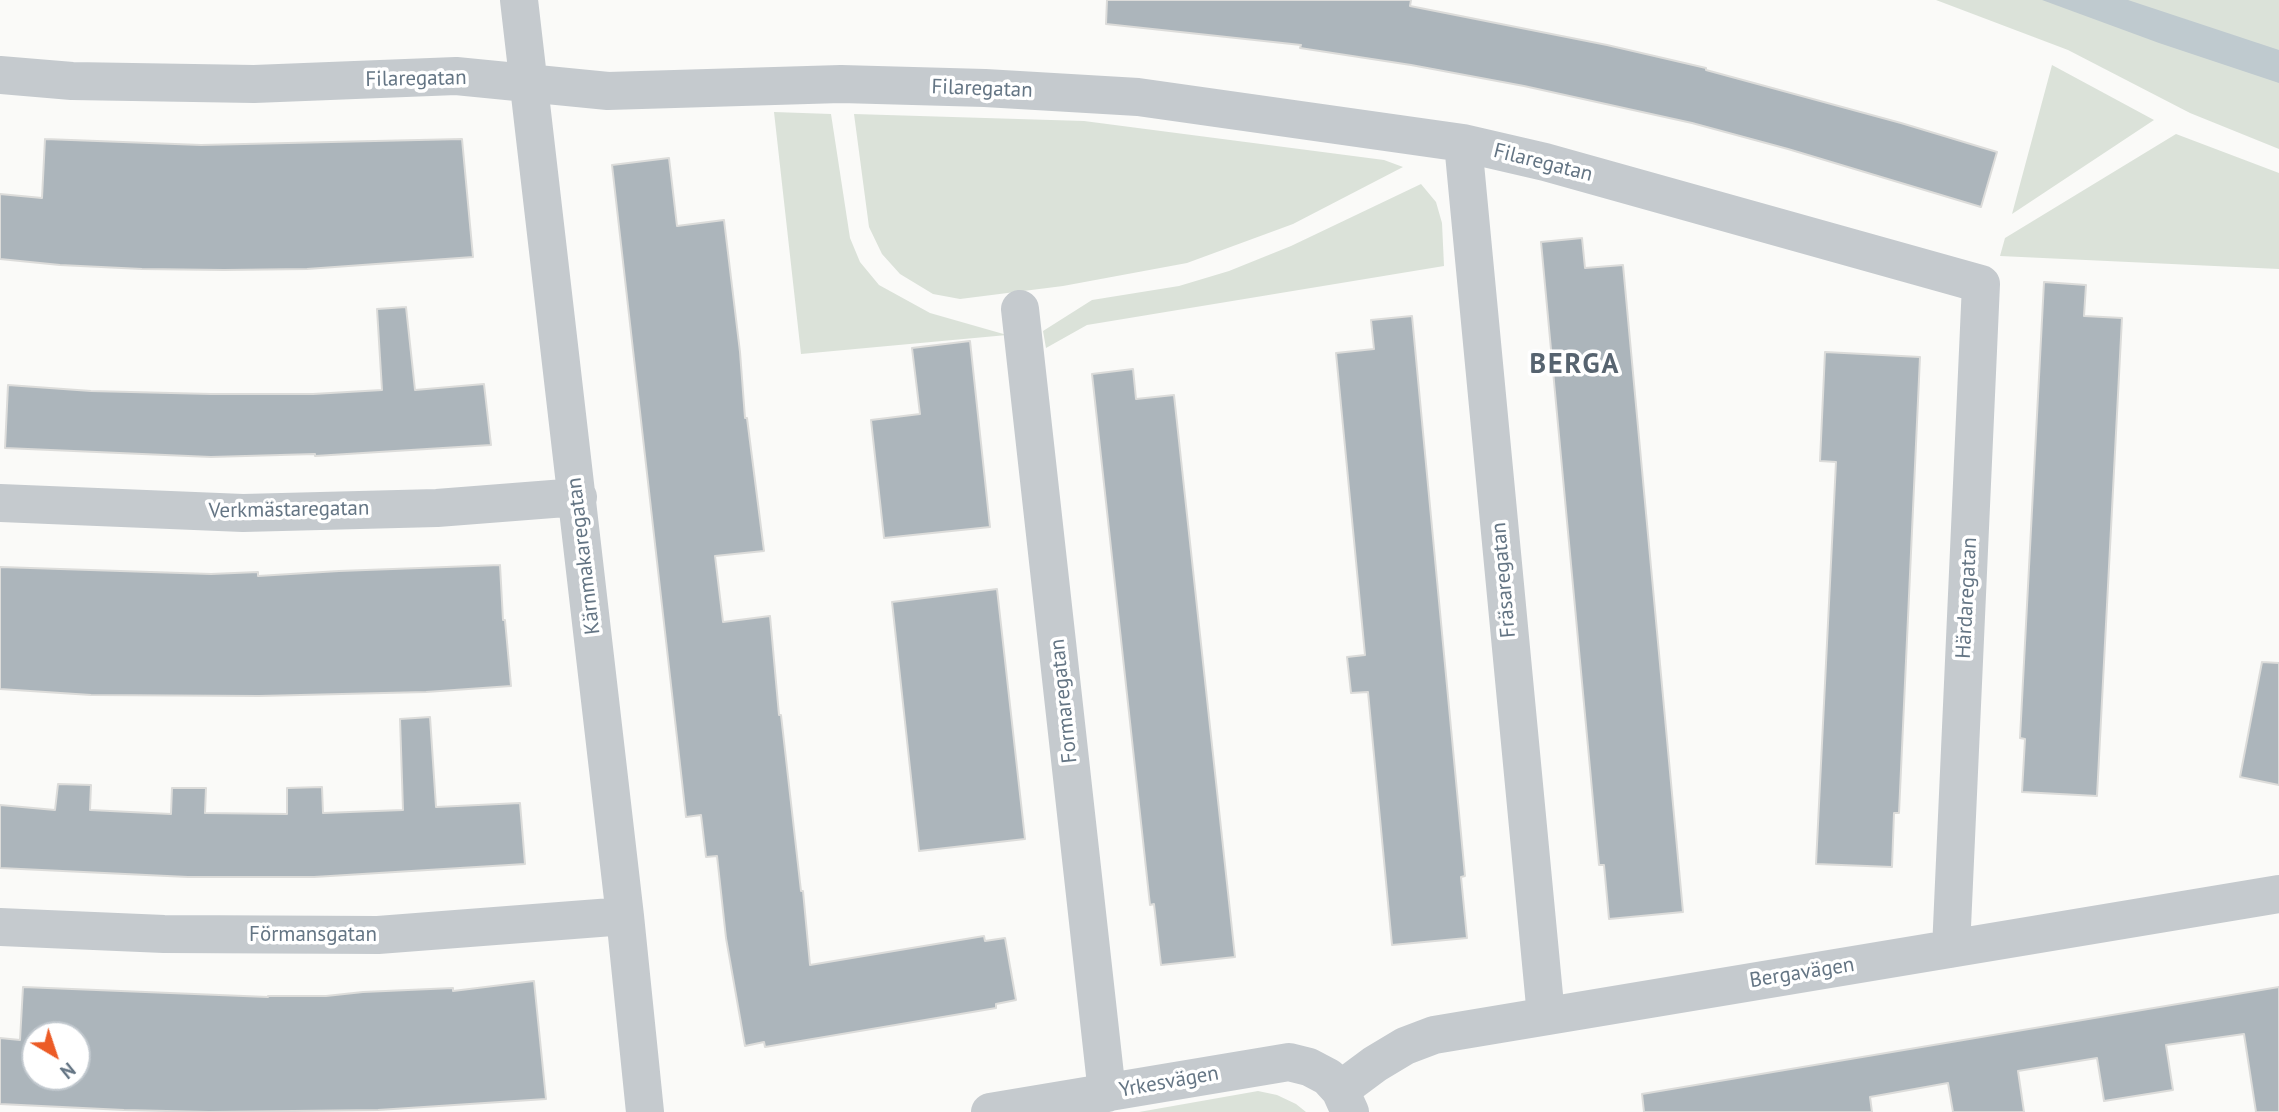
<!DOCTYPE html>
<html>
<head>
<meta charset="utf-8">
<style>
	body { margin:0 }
	#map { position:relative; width:2279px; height:1112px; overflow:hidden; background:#fafaf8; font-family:"PT Sans",sans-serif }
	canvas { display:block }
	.north { position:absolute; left:21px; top:1021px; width:70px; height:70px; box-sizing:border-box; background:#fff; border:2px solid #c1c8ce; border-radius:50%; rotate:141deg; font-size:19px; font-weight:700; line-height:28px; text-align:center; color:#647584 }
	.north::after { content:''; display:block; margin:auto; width:24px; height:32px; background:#ec5b26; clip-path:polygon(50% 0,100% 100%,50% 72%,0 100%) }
</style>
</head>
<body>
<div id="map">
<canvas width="2279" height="1112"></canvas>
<div class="north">N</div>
</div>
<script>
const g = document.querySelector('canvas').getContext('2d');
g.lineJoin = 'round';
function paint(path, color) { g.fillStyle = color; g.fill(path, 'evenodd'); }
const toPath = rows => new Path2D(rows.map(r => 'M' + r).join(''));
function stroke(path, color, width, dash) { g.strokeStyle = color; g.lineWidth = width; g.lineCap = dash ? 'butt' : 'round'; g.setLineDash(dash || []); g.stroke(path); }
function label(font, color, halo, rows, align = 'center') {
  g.font = font + ' "PT Sans",sans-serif'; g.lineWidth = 7; g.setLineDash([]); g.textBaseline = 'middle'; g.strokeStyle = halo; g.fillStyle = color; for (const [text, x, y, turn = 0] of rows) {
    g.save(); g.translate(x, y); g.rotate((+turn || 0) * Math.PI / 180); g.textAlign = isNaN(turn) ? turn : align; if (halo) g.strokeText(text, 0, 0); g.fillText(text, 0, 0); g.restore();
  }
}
const green = toPath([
	[1936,0,2279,0,2279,149,2190,113,2068,50],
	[2052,65,2154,120,2012,214],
	[774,112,831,114,850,238,860,262,879,285,930,313,1007,335,801,354],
	[854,114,1084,121,1384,160,1403,167,1293,224,1187,263,1063,286,960,299,933,294,900,274,882,254,869,227],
	[2176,134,2279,173,2279,269,2000,256,2005,238],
	[1421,184,1436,202,1442,223,1444,266,1087,325,1046,348,1043,331,1092,300,1179,286,1229,271,1291,246],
	[1258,1091,1277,1095,1296,1104,1306,1112,1139,1112]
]);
const water = toPath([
	[2042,0,2128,0,2279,50,2279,83,2159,43]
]);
const building = toPath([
	[1107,0,1411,0,1410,6,1607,45,1706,68,1706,70,1901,123,1997,152,1981,207,1788,149,1692,123,1524,86,1411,65,1300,48,1301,45,1106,24,1107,0],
	[45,139,201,145,462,139,473,257,307,269,224,270,142,269,60,265,0,259,0,194,42,198,45,139],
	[669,158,677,226,724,220,740,352,745,418,747,418,764,551,715,556,723,622,770,616,779,715,781,715,801,891,803,891,810,965,984,936,985,941,1005,938,1016,1000,996,1004,996,1008,765,1047,764,1042,745,1046,726,938,717,856,706,857,701,815,686,817,612,165,669,158],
	[1582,238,1585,268,1623,265,1683,912,1609,919,1604,865,1599,865,1541,242,1582,238],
	[2044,282,2086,285,2084,316,2122,318,2097,796,2022,792,2025,739,2020,738,2044,282],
	[406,307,415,390,484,384,491,445,315,456,315,454,211,457,5,448,8,385,91,391,211,394,313,394,382,390,377,309,406,307],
	[1412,316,1465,876,1461,877,1467,938,1392,945,1368,692,1351,693,1347,657,1365,655,1336,353,1374,349,1371,320,1412,316],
	[970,341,990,527,884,538,871,420,920,414,912,348,970,341],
	[1825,352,1920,357,1899,813,1894,813,1892,867,1816,864,1836,462,1820,461,1825,352],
	[1133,369,1136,399,1174,395,1235,957,1161,965,1154,904,1150,905,1092,374,1133,369],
	[500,565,503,620,505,620,511,686,426,692,259,696,91,695,0,689,0,567,211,574,258,572,258,576,339,571,500,565],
	[997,589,1025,839,919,851,892,602,997,589],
	[2262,662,2279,663,2279,785,2240,777,2262,662],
	[430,717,436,807,520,803,525,864,314,877,188,877,0,868,0,805,55,810,58,784,91,785,90,810,171,814,172,788,206,788,205,813,287,814,287,788,322,787,323,813,403,810,400,719,430,717],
	[534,981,546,1099,378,1110,209,1112,124,1110,0,1104,0,1038,20,1040,23,987,268,997,268,996,326,996,363,992,453,988,453,991,534,981],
	[35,1035,77,1035,77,1077,35,1077,35,1035],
	[2279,987,2279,1112,2256,1112,2244,1034,2166,1045,2173,1090,2104,1101,2097,1058,2018,1071,2024,1112,1953,1112,1948,1083,1870,1097,1872,1112,1644,1112,1642,1094,2279,987]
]);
const minor = toPath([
	[519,0,625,916,645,1112],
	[0,75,72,81,254,84,456,76,608,91,841,84,985,88,1138,97,1463,143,1545,162,1981,284,1951,949],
	[1463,143,1546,1016],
	[1020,309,1107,1093],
	[0,503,243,513,437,508,578,497],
	[0,927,164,934,378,935,625,916],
	[1340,1090,1375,1064,1405,1046,1434,1035,2279,894],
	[990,1112,1289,1062,1309,1067,1328,1077,1340,1090,1350,1112]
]);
const streetNames = [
	["Filaregatan",416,79,-1],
	["Filaregatan",982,89,2],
	["Filaregatan",1543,163,14],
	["Verkmästaregatan",289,510,-1],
	["Kärnmakaregatan",584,556,-97],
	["Fräsaregatan",1504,580,-95],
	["Härdaregatan",1967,598,-87],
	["Formaregatan",1064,701,-96],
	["Förmansgatan",313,935],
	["Bergavägen",1802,973,-9],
	["Yrkesvägen",1169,1082,-10]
];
const districtNames = [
	["BERGA",1575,365]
];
paint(green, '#dbe2d9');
paint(water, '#bfcacf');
paint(building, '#acb5bb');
stroke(building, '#dcdcda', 2);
stroke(minor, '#c5cace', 38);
label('21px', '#647584', '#fff', streetNames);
g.letterSpacing = '2px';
label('bold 28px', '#56636f', '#fff', districtNames);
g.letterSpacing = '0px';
</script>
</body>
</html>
